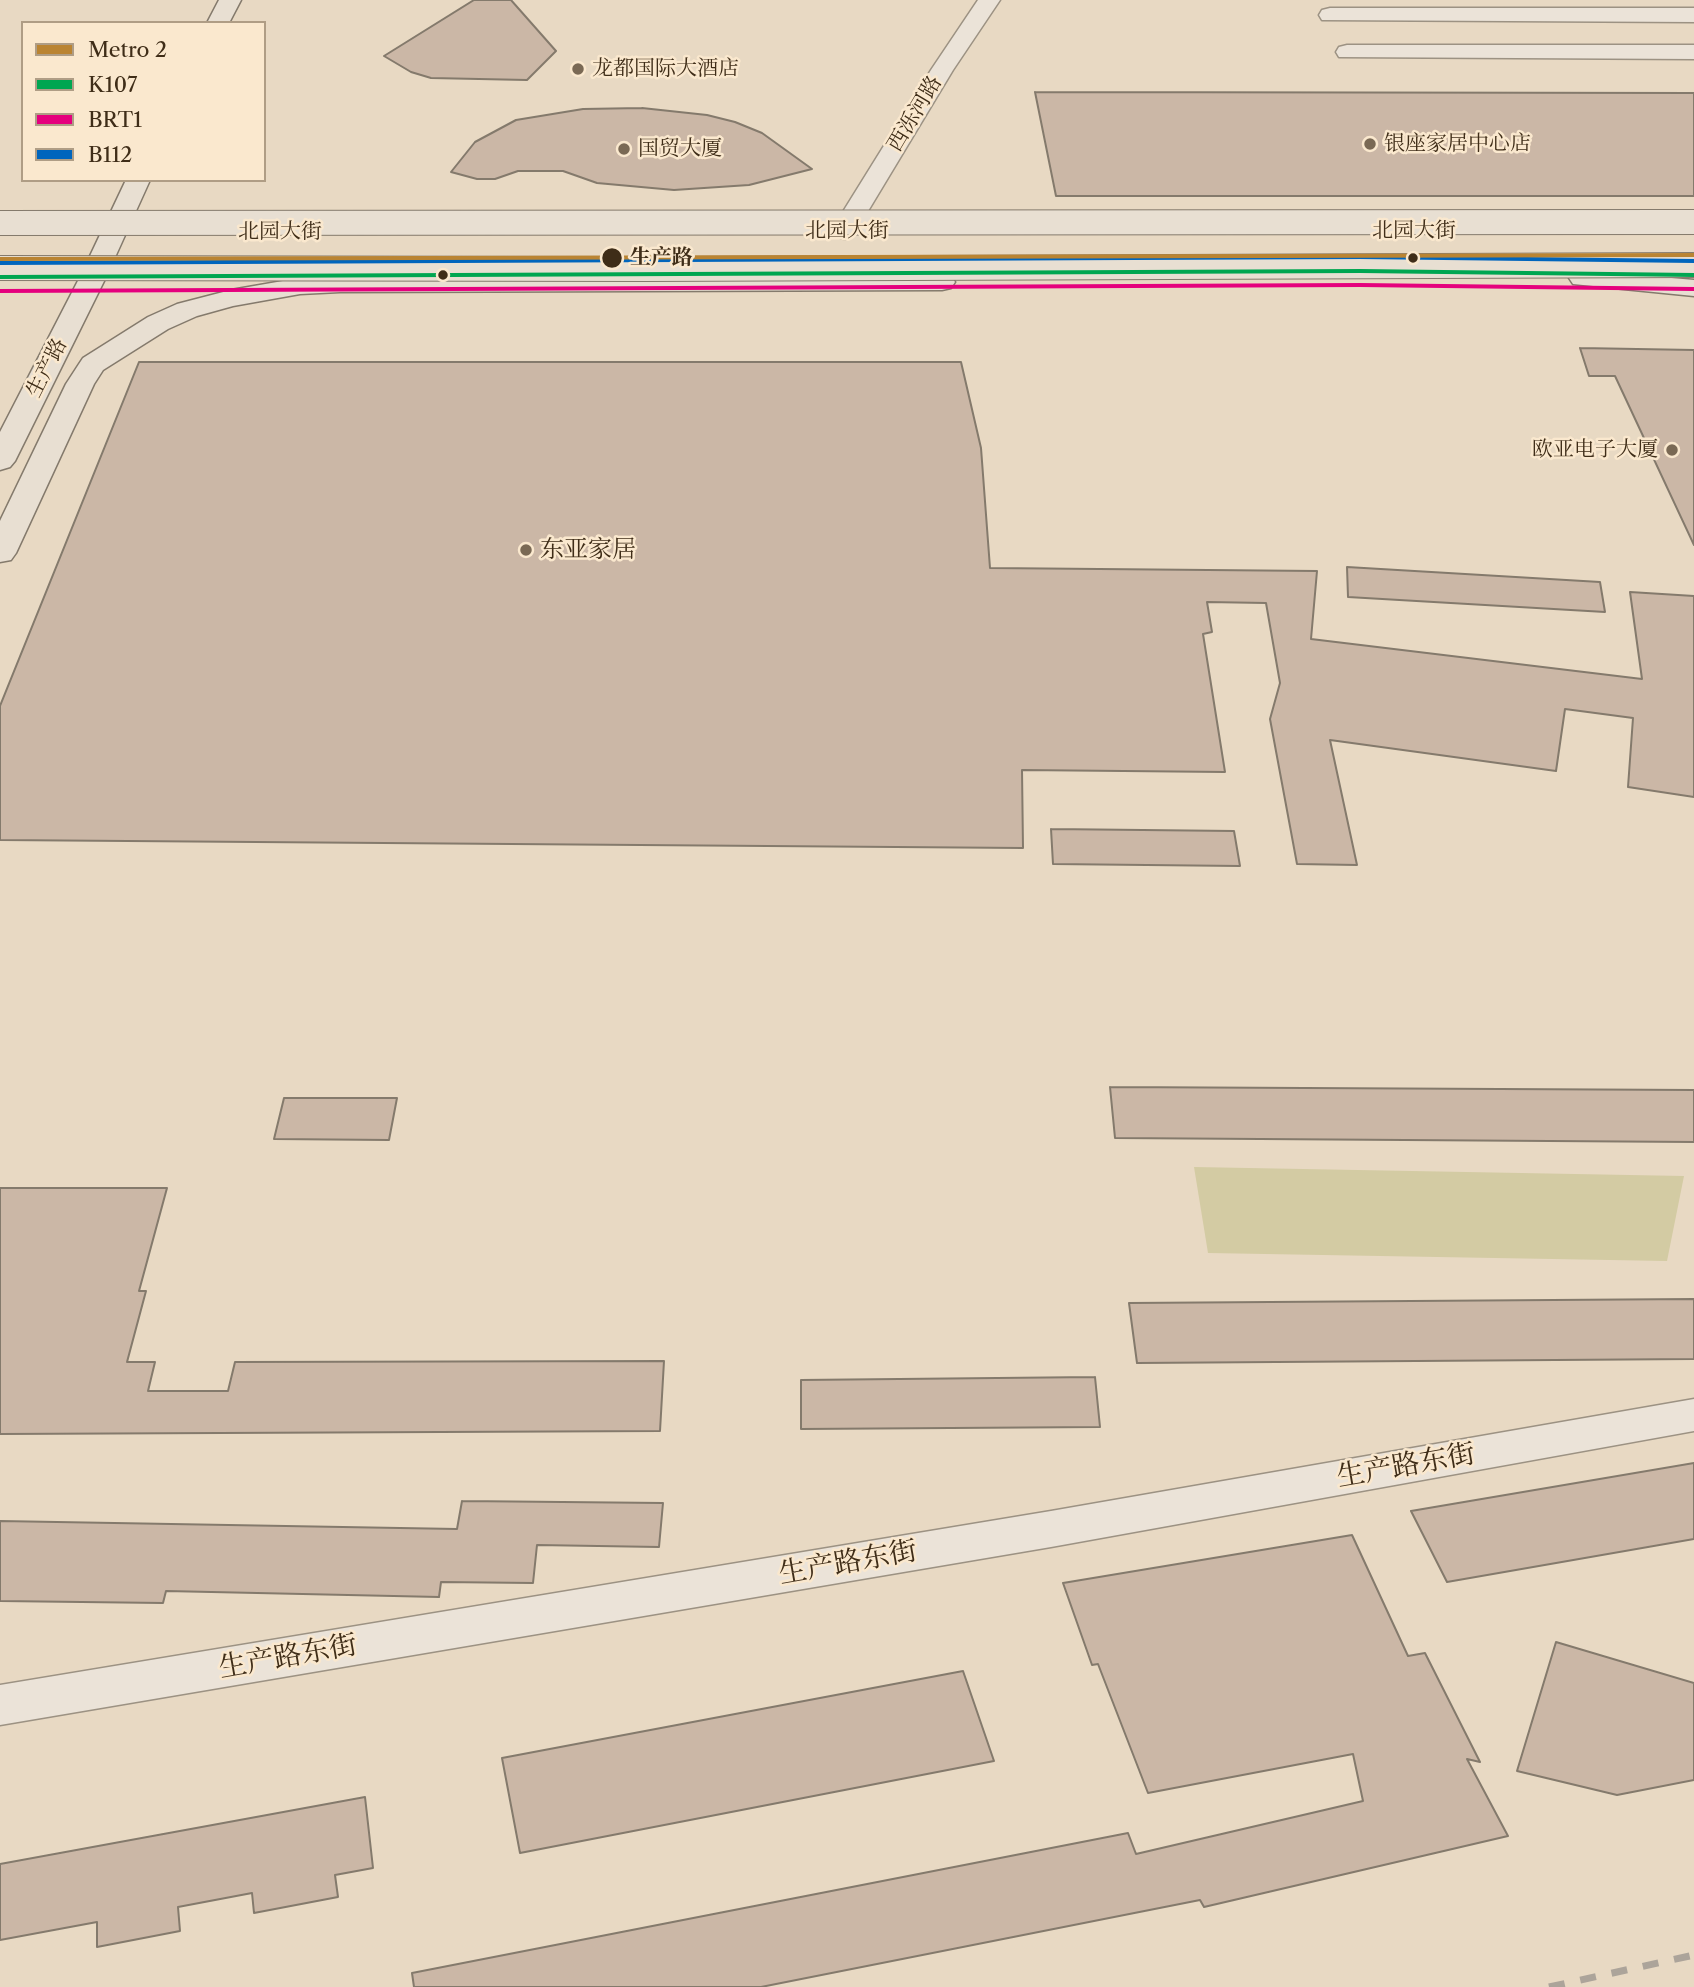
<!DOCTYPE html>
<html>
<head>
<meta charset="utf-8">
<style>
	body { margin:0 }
	#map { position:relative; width:1694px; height:1987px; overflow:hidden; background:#e8d9c3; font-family:"Libre Caslon Text",serif }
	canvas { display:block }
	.legend { position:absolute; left:21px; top:21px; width:245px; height:161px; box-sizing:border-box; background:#fae8ce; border:2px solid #af9d85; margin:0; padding:9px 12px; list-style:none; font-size:21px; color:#3f2d18 }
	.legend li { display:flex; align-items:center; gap:14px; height:35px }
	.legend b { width:35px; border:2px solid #af9d85 }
</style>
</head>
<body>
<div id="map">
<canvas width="1694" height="1987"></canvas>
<ul class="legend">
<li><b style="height:9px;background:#ba8432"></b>Metro 2</li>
<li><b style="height:9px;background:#00a651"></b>K107</li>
<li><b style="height:9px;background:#e5007d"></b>BRT1</li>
<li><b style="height:9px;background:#0065bd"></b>B112</li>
</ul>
</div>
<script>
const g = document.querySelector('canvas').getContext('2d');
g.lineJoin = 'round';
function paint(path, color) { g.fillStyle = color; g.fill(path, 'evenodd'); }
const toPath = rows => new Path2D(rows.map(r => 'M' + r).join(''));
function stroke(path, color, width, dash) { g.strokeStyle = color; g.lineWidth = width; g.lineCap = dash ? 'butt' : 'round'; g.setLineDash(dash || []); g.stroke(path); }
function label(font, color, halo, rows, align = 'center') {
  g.font = font + ' "Libre Caslon Text","Noto Serif SC",serif'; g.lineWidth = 5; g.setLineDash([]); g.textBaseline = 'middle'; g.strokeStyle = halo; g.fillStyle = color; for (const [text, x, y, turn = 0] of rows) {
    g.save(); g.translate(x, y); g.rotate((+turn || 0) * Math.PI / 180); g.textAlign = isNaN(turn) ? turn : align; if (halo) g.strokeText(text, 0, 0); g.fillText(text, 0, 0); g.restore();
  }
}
const green = toPath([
	[1194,1167,1684,1176,1667,1261,1208,1253]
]);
const building = toPath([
	[474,0,511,0,556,51,527,80,431,78,411,72,384,56,474,0],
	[1035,92,1694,93,1694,196,1056,196,1035,92],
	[642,108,707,115,735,122,762,133,812,169,749,185,674,190,597,183,563,171,518,171,495,179,477,179,451,172,475,142,516,120,583,109,642,108],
	[1580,348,1694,350,1694,545,1615,376,1589,376,1580,348],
	[139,362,961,362,981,448,990,568,1317,571,1311,639,1642,679,1630,592,1694,596,1694,797,1628,787,1633,718,1565,709,1556,771,1330,740,1357,865,1297,864,1270,719,1280,683,1266,603,1207,602,1212,632,1203,634,1225,772,1022,770,1023,848,0,840,0,706,139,362],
	[1347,567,1600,582,1605,612,1348,597,1347,567],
	[1051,829,1234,831,1240,866,1053,864,1051,829],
	[1110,1087,1694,1090,1694,1142,1115,1138,1110,1087],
	[284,1098,397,1098,389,1140,274,1139,284,1098],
	[0,1188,167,1188,139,1291,146,1291,127,1362,155,1362,148,1391,228,1391,235,1362,664,1361,660,1431,0,1434,0,1188],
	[1694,1299,1694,1359,1137,1363,1129,1303,1694,1299],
	[1095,1377,1100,1427,801,1429,801,1380,1095,1377],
	[1694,1463,1694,1539,1447,1582,1411,1511,1694,1463],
	[462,1501,663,1503,659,1547,537,1545,533,1583,441,1582,439,1597,166,1591,163,1603,0,1601,0,1521,457,1529,462,1501],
	[1352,1535,1408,1656,1425,1653,1480,1762,1467,1759,1508,1836,1204,1907,1200,1900,761,1987,414,1987,412,1973,1128,1833,1136,1854,1363,1801,1353,1754,1148,1793,1098,1664,1092,1665,1063,1583,1352,1535],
	[1556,1642,1694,1683,1694,1780,1617,1795,1517,1771,1556,1642],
	[963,1671,994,1761,520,1853,502,1758,963,1671],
	[365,1797,373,1868,335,1875,338,1897,254,1913,252,1893,178,1907,180,1931,97,1947,97,1922,0,1940,0,1864,365,1797]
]);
const minor = toPath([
	[978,0,1000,0,953,70,853,236,844,239,835,236,831,231,931,70,978,0],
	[1330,8,1694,8,1694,22,1322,20,1319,15,1322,10,1330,8],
	[1347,45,1694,45,1694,59,1339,57,1336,52,1339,47,1347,45],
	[1694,1399,1694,1431,1051,1547,0,1725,0,1685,1051,1511,1694,1399]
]);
const major = toPath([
	[219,0,241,0,229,23,207,23,219,0],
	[126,180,150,180,107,275,15,461,10,467,0,470,0,432,81,275,126,180]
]);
const highway = toPath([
	[1582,270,1694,280,1694,296,1573,284,1569,278,1573,272,1582,270],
	[942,274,951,276,955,282,951,288,942,290,340,292,300,294,233,306,197,316,168,329,103,370,94,384,16,553,11,560,0,562,0,521,66,384,79,364,83,358,148,317,177,304,231,290,300,278,340,276,942,274]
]);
const rail = toPath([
	[1549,1987,1694,1955]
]);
const highwayBridge = toPath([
	[0,223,1694,222],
	[0,268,646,269,1694,265]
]);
const bus1 = toPath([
	[1360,269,1694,273,1694,277,1360,273,0,279,0,275,1360,269]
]);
const bus2 = toPath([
	[1360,283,1694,287,1694,291,1360,287,0,293,0,289,1360,283]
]);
const bus3 = toPath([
	[1360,255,1694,259,1694,263,1360,259,0,265,0,261,1360,255]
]);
const metro1 = toPath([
	[1694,253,1694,257,0,261,0,257,1694,253]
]);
const markers = [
	[578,69,7,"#7a6954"],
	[1370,144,7,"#7a6954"],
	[624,149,7,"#7a6954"],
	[612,258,11,"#3f2d18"],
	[1413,258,6,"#3f2d18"],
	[443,275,6,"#3f2d18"],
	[1672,450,7,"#7a6954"],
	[526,550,7,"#7a6954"]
];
const farPoinames = [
	["龙都国际大酒店",592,69],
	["银座家居中心店",1384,144],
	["国贸大厦",638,149],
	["欧亚电子大厦",1658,450,"right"]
];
const farStreetnames = [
	["西泺河路",915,114,-59],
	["北园大街",847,231],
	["北园大街",1414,231],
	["北园大街",280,232],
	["生产路",47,368,-63]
];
const farStopnames = [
	["生产路",630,258]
];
const poiNames = [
	["东亚家居",540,550]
];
const nearStreetnames = [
	["生产路东街",1406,1466,-10],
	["生产路东街",848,1563,-10],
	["生产路东街",288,1657,-10]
];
paint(green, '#d3cba3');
paint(building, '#cbb7a6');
stroke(building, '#847a6c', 2);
stroke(minor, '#9c9283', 3);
stroke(major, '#847a6c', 3);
stroke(highway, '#847a6c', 3);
paint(minor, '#ebe3d8');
paint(major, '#e8dfd2');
paint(highway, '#e8dfd2');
stroke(rail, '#aca49a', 7, [16, 16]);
stroke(highwayBridge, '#847a6c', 26, []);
stroke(highwayBridge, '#e8dfd2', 24);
paint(bus1, '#00a651');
paint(bus2, '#e5007d');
paint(bus3, '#0065bd');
paint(metro1, '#ba8432');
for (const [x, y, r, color] of markers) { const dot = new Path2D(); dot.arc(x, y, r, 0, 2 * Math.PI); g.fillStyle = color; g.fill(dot); stroke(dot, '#fae8ce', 2.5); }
label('21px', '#3f2d18', '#fae8ce', farPoinames, 'left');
label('21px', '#3f2d18', '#fae8ce', farStreetnames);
label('bold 21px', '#3f2d18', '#fae8ce', farStopnames, 'left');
label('24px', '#3f2d18', '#fae8ce', poiNames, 'left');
label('28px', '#3f2d18', '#fae8ce', nearStreetnames);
</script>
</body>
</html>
